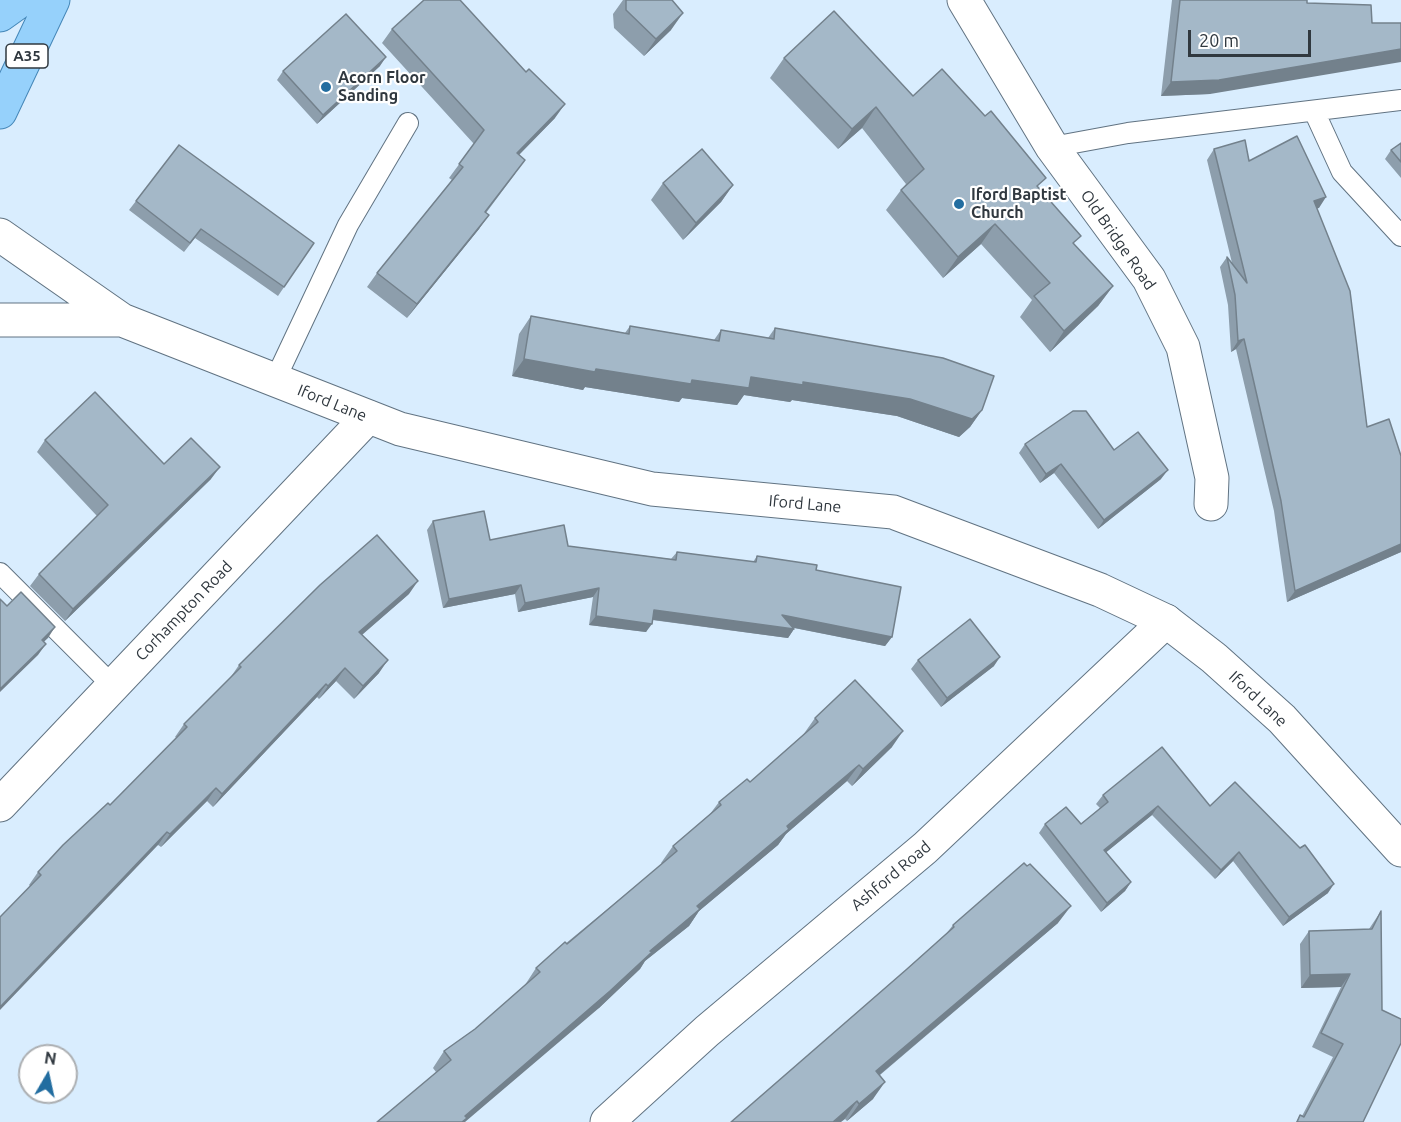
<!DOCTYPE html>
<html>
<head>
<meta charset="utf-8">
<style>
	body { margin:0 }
	#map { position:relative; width:1401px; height:1122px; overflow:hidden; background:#d9edfe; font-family:Ubuntu,sans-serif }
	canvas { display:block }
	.north { position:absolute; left:18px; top:1044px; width:60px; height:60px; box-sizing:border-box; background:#fff; border:2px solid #acafb2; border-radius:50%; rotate:9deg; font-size:16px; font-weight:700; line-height:24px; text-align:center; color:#30383f }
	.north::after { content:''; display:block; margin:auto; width:21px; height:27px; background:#226da0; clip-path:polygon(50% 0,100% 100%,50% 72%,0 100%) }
	.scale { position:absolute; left:1188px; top:30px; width:123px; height:27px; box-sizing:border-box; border:3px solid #30383f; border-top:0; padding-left:8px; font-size:18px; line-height:21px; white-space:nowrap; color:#30383f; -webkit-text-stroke:4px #fff; paint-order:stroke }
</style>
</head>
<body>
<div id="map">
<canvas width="1401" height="1122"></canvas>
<div class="north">N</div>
<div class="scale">20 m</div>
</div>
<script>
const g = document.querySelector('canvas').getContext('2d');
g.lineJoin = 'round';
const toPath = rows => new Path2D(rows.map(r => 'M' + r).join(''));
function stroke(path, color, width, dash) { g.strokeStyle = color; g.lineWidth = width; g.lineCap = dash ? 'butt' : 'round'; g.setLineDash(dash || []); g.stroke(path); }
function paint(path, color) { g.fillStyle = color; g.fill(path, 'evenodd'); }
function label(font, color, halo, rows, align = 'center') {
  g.font = font + ' Ubuntu,sans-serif'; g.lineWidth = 4.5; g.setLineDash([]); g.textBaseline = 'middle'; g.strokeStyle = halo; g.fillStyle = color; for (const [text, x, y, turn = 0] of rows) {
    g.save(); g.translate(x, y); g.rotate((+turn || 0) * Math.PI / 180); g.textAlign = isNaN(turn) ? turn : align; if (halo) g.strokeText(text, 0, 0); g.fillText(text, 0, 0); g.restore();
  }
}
const lane = toPath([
	[1314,111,1342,172,1401,236],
	[1052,147,1128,133,1401,100],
	[275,380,348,225,408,123],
	[0,573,113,686]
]);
const street = toPath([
	[964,0,1052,147,1149,279,1183,347,1212,478,1211,504],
	[0,805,368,417],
	[607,1122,707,1031,925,848,1166,621]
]);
const secondary = toPath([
	[0,235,122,320,400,429,652,489,893,512,1100,590,1166,621,1214,658,1282,719,1401,850],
	[0,320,122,320]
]);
const primary = toPath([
	[0,15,21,0],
	[0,112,53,0]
]);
const wall = toPath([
	[623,0,672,0,671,30,644,56,614,28,613,14],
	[1172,0,1307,0,1210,94,1161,96],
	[392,29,555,118,519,155,515,174,486,213,479,229,407,318,367,287,377,273,452,180,449,178,474,144,382,43],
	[784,58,913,96,1039,189,1075,245,1113,286,1098,306,1050,352,1020,317,1032,300,981,244,943,278,886,210,901,190,906,184,862,128,838,149,770,78],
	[380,66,317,124,277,80,283,71],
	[1401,143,1401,178,1385,159,1391,150],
	[1214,149,1249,161,1319,208,1317,208,1367,427,1401,456,1401,552,1287,602,1274,511,1236,349,1231,352,1228,305,1220,267,1227,257,1232,263,1207,160],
	[663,183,733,185,721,202,683,240,651,200],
	[136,201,314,243,278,296,195,238,184,252,129,210],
	[531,316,625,333,630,326,714,340,721,330,768,338,775,328,982,410,970,427,959,437,897,416,792,400,790,402,744,395,737,405,682,398,679,402,585,387,583,390,512,376,519,334],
	[45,440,164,464,211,479,65,621,30,586,39,574,97,516,37,452],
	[1025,444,1114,450,1161,479,1098,529,1054,473,1040,483,1019,453],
	[433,521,490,540,568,546,671,559,677,552,753,562,757,556,816,570,892,637,885,646,794,628,794,629,788,638,652,620,646,632,589,625,593,597,518,612,515,594,443,608,427,530],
	[409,594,362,635,379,673,354,699,336,681,319,699,317,697,213,807,207,801,161,847,158,845,30,886,29,885,38,872,110,805,177,738,175,737,184,724,230,678,239,665],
	[918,660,994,666,941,707,911,669],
	[815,718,892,747,852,786,847,781,786,834,778,845,699,911,689,926,645,961,640,969,599,1008,436,1072,433,1068,444,1051,475,1029,525,985,536,968,662,864,661,863,673,846,710,814,719,802,750,782,803,735],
	[1103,795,1210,806,1328,893,1283,926,1233,861,1215,879,1152,815,1106,852,1131,882,1125,891,1101,912,1039,833,1045,824,1081,824,1100,808,1096,804],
	[1381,911,1363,1122,1296,1122,1300,1115,1302,1116,1333,1057,1312,1047,1341,987,1301,988,1300,944,1309,931,1369,929],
	[1058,923,880,1075,873,1099,847,1121,845,1119,907,969,946,934,953,925]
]);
const shadedWall = toPath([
	[683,13,671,30,644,56,656,39],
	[1401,49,1401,62,1210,94,1161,96,1171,82],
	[386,57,380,66,317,124,323,115],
	[565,104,555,118,507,167,517,153],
	[876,107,862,128,838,149,852,129],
	[733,185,721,202,683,240,696,223],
	[1326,197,1319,208,1307,211,1314,201],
	[489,215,479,229,407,318,417,304],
	[995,224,981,244,943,278,958,257],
	[1113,286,1098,306,1050,352,1064,331],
	[1244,339,1236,349,1231,352,1238,341],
	[524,359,596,369,692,380,751,377,803,382,982,410,970,427,959,437,897,416,792,400,790,402,744,395,737,405,682,398,679,402,585,387,583,390,512,376],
	[1061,464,1054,473,1040,483,1046,474],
	[220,467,211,479,65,621,73,609],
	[1168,470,1161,479,1098,529,1104,520],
	[1401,544,1401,552,1287,602,1295,591],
	[418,581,409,594,350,645,359,632],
	[521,585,515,594,443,608,449,599],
	[599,588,593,597,518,612,525,603],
	[654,610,794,629,788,638,647,619],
	[782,615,892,637,885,646,775,624],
	[596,616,652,624,646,632,589,625],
	[55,627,48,638,34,651,42,640],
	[46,644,38,655,0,692,0,689],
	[1000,657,994,666,941,707,947,698],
	[388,660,379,673,354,699,363,686],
	[345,668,336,681,319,699,328,686],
	[326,684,317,697,213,807,222,794],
	[903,731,892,747,852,786,863,769],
	[859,765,847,781,786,834,778,845,699,911,689,926,645,961,640,969,599,1008,465,1122,460,1122,465,1116,650,951,697,906,787,826],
	[216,788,207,801,161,847,170,834],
	[1158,806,1152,815,1098,859,1104,850],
	[167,832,158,845,0,1010,0,1007],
	[1239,852,1233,861,1215,879,1221,870],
	[1131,882,1125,891,1101,912,1107,903],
	[1334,884,1328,893,1283,926,1289,917],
	[1071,906,1058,923,864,1088,876,1071],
	[1350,974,1341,987,1301,988,1310,975],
	[885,1082,873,1099,847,1121,859,1104],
	[857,1101,845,1119,841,1122,833,1122]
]);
const building = toPath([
	[424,0,460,0,526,72,529,69,565,104,517,153,525,160,485,212,489,215,417,304,377,273,463,167,459,164,484,130,392,29,424,0],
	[626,0,672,0,683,13,656,39,626,10,626,0],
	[1180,0,1307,0,1307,3,1371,5,1372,23,1401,23,1401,49,1219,80,1171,82,1180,0],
	[834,11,913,96,942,69,985,116,991,111,1046,178,1037,186,1081,236,1073,243,1113,286,1064,331,1034,296,1050,283,995,224,958,257,901,190,924,169,876,107,852,129,784,58,834,11],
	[346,14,386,57,323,115,283,71,346,14],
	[1297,136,1326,197,1314,201,1350,291,1367,427,1389,419,1401,456,1401,544,1295,591,1281,501,1244,339,1238,341,1235,295,1227,257,1247,283,1214,149,1245,140,1249,161,1297,136],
	[1401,143,1401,162,1391,150,1401,143],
	[179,145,314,243,284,287,201,229,190,243,136,201,179,145],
	[702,149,733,185,696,223,663,183,702,149],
	[531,316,629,334,630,326,719,341,721,330,774,339,775,328,943,358,994,376,982,410,972,419,910,399,803,382,803,385,751,377,749,388,692,380,691,384,596,369,595,372,524,359,531,316],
	[95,392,164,464,191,438,220,467,73,609,39,574,108,505,45,440,95,392],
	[1073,411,1086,411,1114,450,1138,432,1168,470,1104,520,1061,464,1046,474,1025,444,1073,411],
	[484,511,490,540,564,525,568,546,676,560,677,552,756,562,757,556,817,565,816,570,901,587,892,637,782,615,794,629,654,610,652,624,596,616,599,588,525,603,521,585,449,599,433,521,484,511],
	[377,535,418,581,359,632,388,660,363,686,345,668,328,686,326,684,222,794,216,788,170,834,167,832,0,1007,0,917,41,875,38,872,63,845,108,803,110,805,187,727,184,724,241,667,239,665,320,585,377,535],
	[21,592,55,627,42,640,46,644,0,689,0,599,7,606,21,592],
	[970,619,1000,657,947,698,918,660,970,619],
	[855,680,903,731,863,769,859,765,787,826,789,829,697,906,700,909,650,951,652,952,610,991,465,1116,467,1118,462,1122,377,1122,451,1060,444,1051,475,1029,540,972,536,968,565,942,567,944,677,851,673,846,721,805,719,802,747,779,750,782,818,722,815,718,855,680],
	[1162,747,1210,806,1235,782,1300,848,1305,845,1334,884,1289,917,1239,852,1221,870,1158,806,1104,850,1131,882,1107,903,1045,824,1066,807,1081,824,1108,802,1103,795,1162,747],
	[1024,863,1027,866,1030,864,1071,906,876,1071,885,1082,859,1104,857,1101,833,1122,731,1122,907,969,954,927,953,925,1024,863],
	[1381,911,1382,1010,1401,1019,1401,1043,1363,1122,1297,1122,1300,1115,1304,1117,1343,1044,1321,1033,1350,974,1310,975,1309,931,1372,929,1381,911]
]);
const markers = [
	[326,87,6,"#226da0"],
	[959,204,6,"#226da0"]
];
const shields = [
	[27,56,42]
];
const shieldNames = [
	["A35",27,56]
];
const poiNames = [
	["Acorn Floor",338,78],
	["Sanding",338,96],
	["Iford Baptist",971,195],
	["Church",971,213]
];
const streetNames = [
	["Old Bridge Road",1118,240,55],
	["Iford Lane",332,403,22],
	["Iford Lane",805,504,5],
	["Corhampton Road",184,611,-46],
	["Iford Lane",1258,699,43],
	["Ashford Road",891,876,-40]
];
stroke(lane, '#617382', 22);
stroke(street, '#617382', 35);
stroke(secondary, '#617382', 35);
stroke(primary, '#4587b8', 35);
stroke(lane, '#fff', 20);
stroke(street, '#fff', 33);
stroke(secondary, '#fff', 33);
stroke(primary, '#96d1fb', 33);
paint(wall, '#8d9eac');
paint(shadedWall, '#73818c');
paint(building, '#a4b8c8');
stroke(building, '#73818c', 1.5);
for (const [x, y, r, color] of markers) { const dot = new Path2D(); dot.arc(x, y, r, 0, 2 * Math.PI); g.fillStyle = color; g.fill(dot); stroke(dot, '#fff', 2); }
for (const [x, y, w] of shields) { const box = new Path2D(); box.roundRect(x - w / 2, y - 12, w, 24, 4.5); g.fillStyle = '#fff'; g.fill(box); stroke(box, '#30383f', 1.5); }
label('bold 15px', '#30383f', null, shieldNames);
label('bold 16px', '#30383f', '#fff', poiNames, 'left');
label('16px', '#30383f', '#fff', streetNames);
</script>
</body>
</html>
